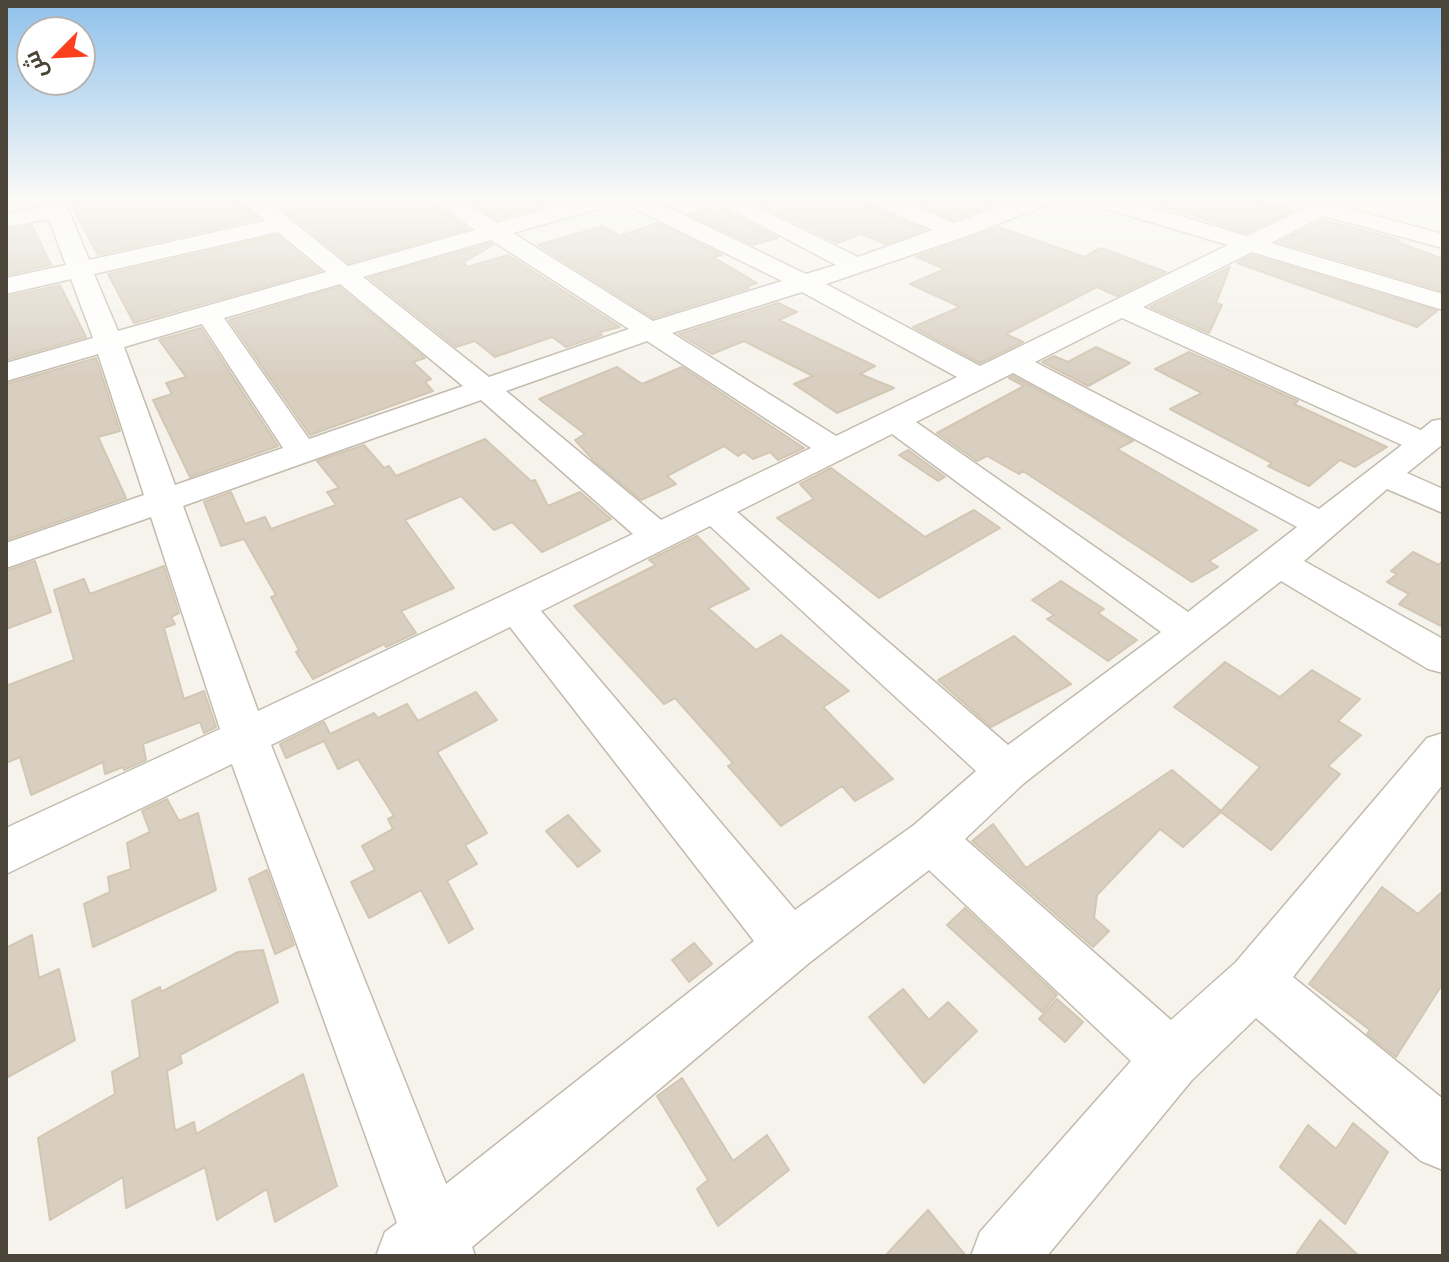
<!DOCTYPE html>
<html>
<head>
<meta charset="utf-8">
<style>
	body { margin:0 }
	#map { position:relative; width:1449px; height:1262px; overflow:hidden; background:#f6f3ec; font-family:"Roboto Condensed",Cairo,sans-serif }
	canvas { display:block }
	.frame { position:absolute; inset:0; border:8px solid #4b4439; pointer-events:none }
	.north { position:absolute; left:16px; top:16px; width:80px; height:80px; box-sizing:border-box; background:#fff; border:2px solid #b7b4b0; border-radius:50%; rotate:246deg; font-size:22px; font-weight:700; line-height:32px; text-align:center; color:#4b4439 }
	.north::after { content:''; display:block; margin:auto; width:28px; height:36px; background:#fc3f1d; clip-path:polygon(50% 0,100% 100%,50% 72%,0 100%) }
</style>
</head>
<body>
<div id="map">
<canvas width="1449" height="1262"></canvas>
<div class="frame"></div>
<div class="north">ش</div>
</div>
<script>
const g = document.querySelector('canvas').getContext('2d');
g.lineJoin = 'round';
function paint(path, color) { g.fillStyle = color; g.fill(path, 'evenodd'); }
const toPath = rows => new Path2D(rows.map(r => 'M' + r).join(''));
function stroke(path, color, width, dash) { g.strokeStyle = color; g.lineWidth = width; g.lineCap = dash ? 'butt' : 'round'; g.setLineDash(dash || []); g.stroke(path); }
const building = toPath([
	[68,199,237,199,259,219,98,255,68,199],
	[270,199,429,199,468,229,349,263,270,199],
	[465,199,566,199,497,220,465,199],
	[748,199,865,199,870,207,925,230,886,244,861,234,837,243,748,199],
	[907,199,1009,199,954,220,907,199],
	[1160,199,1257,199,1294,211,1247,233,1159,205,1160,199],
	[707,207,720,214,721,208,778,238,753,245,688,214,707,207],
	[1324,220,1400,240,1397,242,1443,259,1443,291,1279,242,1324,220],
	[658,223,722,255,713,257,757,283,746,287,749,288,653,318,538,245,603,226,620,236,658,223],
	[32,225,51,265,6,275,6,230,32,225],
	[999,227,1084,257,1101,248,1166,272,1117,296,1097,287,1006,334,1023,342,980,363,913,327,960,307,910,284,945,269,916,257,999,227],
	[277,235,320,271,134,323,108,274,277,235],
	[491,243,493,245,464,262,467,267,508,255,620,327,600,332,602,335,566,347,552,337,495,357,475,341,456,347,369,278,491,243],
	[1252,255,1437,311,1417,327,1237,263,1252,255],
	[1230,267,1216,303,1222,305,1209,333,1150,307,1230,267],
	[60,285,86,337,6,360,6,297,60,285],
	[339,287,425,358,413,362,431,379,425,382,433,391,310,435,229,320,339,287],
	[778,303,797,312,779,320,875,366,860,374,894,388,837,413,794,384,813,376,744,341,712,354,679,334,778,303],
	[201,328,278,446,190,477,153,400,172,394,166,383,186,377,159,340,201,328],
	[1096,347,1130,363,1088,386,1042,362,1054,356,1068,362,1096,347],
	[1189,352,1298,401,1294,404,1387,447,1355,467,1340,460,1309,486,1268,466,1272,463,1170,409,1202,393,1155,369,1189,352],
	[96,358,120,431,98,437,126,498,6,540,6,384,96,358],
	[617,367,642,384,682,367,804,448,778,460,770,452,753,459,744,452,738,456,724,446,667,476,676,484,641,500,594,461,575,440,585,434,539,399,617,367],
	[1013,376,1133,441,1117,449,1257,530,1209,561,1218,567,1192,582,1023,471,1019,474,987,456,977,461,937,433,1024,386,1009,378,1013,376],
	[485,439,531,481,535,480,548,506,580,492,611,519,542,552,512,522,494,530,461,496,405,520,454,588,401,611,416,633,386,647,384,644,313,679,296,652,299,650,271,597,276,595,244,539,221,546,204,502,231,492,245,524,265,517,271,529,336,505,327,492,339,488,317,461,364,445,384,468,389,466,396,476,485,439],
	[908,450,945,477,938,481,899,455,908,450],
	[831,468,925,537,974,510,1000,528,879,598,777,518,814,499,800,484,831,468],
	[697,536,749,589,708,608,756,650,781,635,849,691,823,707,893,779,855,801,842,786,781,826,728,766,733,763,675,698,664,704,574,606,656,565,649,560,697,536],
	[1413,552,1439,565,1443,560,1443,627,1399,604,1409,594,1387,582,1397,574,1391,571,1413,552],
	[35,561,51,612,6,629,6,571,35,561],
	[164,566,179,613,171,617,175,624,164,628,184,699,204,691,216,727,204,733,200,722,143,744,146,760,124,770,123,767,105,774,103,762,31,795,20,757,6,763,6,686,74,660,54,590,84,579,90,594,164,566],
	[1061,581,1104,609,1098,613,1137,640,1108,661,1047,619,1054,615,1032,600,1061,581],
	[1014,636,1071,684,991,727,938,680,1014,636],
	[1225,662,1280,697,1312,670,1360,699,1338,721,1361,735,1328,766,1340,774,1271,850,1221,812,1183,847,1160,829,1097,895,1094,918,1109,931,1093,947,972,841,993,824,1026,868,1172,770,1221,811,1260,767,1174,707,1225,662],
	[476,692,497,720,437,752,487,833,465,845,477,864,447,881,473,929,449,943,421,890,369,918,351,882,375,870,362,846,393,829,388,819,394,816,358,759,338,769,324,741,286,758,280,744,324,722,330,734,374,713,378,718,407,704,418,721,476,692],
	[167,799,179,821,198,813,216,890,93,947,84,904,110,892,108,877,131,869,127,843,150,832,142,811,167,799],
	[568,815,600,851,578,867,546,831,568,815],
	[267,870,294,945,275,954,249,879,267,870],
	[1382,887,1418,914,1443,891,1443,983,1396,1057,1367,1034,1370,1030,1309,984,1382,887],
	[965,908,1057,995,1042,1012,947,925,965,908],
	[32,935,39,978,59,969,75,1040,6,1078,6,948,32,935],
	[694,943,712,964,689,982,672,960,694,943],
	[263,950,278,1002,180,1055,182,1063,167,1071,175,1131,194,1122,196,1134,303,1074,337,1186,275,1222,267,1189,217,1220,205,1167,126,1208,123,1177,50,1220,38,1138,115,1094,112,1072,140,1057,132,1001,160,987,161,992,238,952,263,950],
	[903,989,929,1020,948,1002,977,1031,924,1083,869,1017,903,989],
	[1057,999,1083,1022,1065,1042,1039,1019,1057,999],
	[682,1078,733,1161,767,1135,789,1170,718,1226,697,1189,708,1180,657,1096,682,1078],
	[1353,1123,1388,1152,1345,1224,1280,1167,1308,1125,1336,1149,1353,1123],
	[928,1210,966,1256,885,1256,928,1210],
	[1320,1220,1359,1256,1295,1256,1320,1220]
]);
const minor = toPath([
	[42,199,64,199,89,260,265,221,240,199,265,199,348,266,475,230,432,199,459,199,497,223,582,199,618,199,615,204,513,233,653,321,782,281,625,204,622,199,651,199,806,274,836,265,711,199,740,199,858,257,933,230,871,204,868,199,898,199,954,223,1019,199,1052,199,1049,204,964,237,826,284,980,366,1228,245,1090,204,1087,199,1123,199,1247,236,1302,210,1298,205,1301,200,1352,199,1342,207,1443,234,1443,248,1324,216,1271,243,1443,294,1443,310,1252,252,1143,307,1421,430,1432,421,1443,419,1443,444,1407,473,1443,489,1443,513,1387,489,1304,561,1443,639,1443,673,1428,669,1281,581,1023,784,965,839,1171,1020,1236,962,1427,738,1443,733,1443,784,1293,977,1443,1099,1443,1170,1421,1161,1256,1018,1192,1080,1047,1256,971,1256,980,1232,1131,1061,929,870,809,963,472,1247,475,1256,376,1256,385,1232,397,1223,232,764,6,874,6,828,220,729,151,517,6,568,6,543,144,495,98,354,6,381,6,363,93,338,71,279,6,294,6,278,66,265,49,219,6,227,6,213,45,206,42,199],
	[278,232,326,272,118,331,94,274,278,232],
	[491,240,629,329,489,377,363,277,491,240],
	[340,284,463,386,309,439,224,318,340,284],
	[802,292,957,377,836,436,672,333,802,292],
	[1122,318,1402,445,1319,509,1035,362,1122,318],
	[202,324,283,448,175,485,124,347,202,324],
	[647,341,811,448,661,520,506,391,647,341],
	[1013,373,1297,527,1188,612,916,422,1013,373],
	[481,400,633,534,258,711,183,506,481,400],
	[892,434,1161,632,1008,745,737,512,892,434],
	[710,526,976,771,914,825,795,910,541,611,710,526],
	[510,627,754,941,446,1184,271,745,510,627]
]);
paint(building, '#d8cfc1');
stroke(building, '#d3c7b4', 2);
stroke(minor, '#c2bbae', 3);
paint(minor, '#fff');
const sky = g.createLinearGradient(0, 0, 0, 376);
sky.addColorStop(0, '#8fc1ec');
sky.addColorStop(0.53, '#fbfaf6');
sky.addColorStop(1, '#fbfaf600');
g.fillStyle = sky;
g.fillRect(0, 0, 1449, 376);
</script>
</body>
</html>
